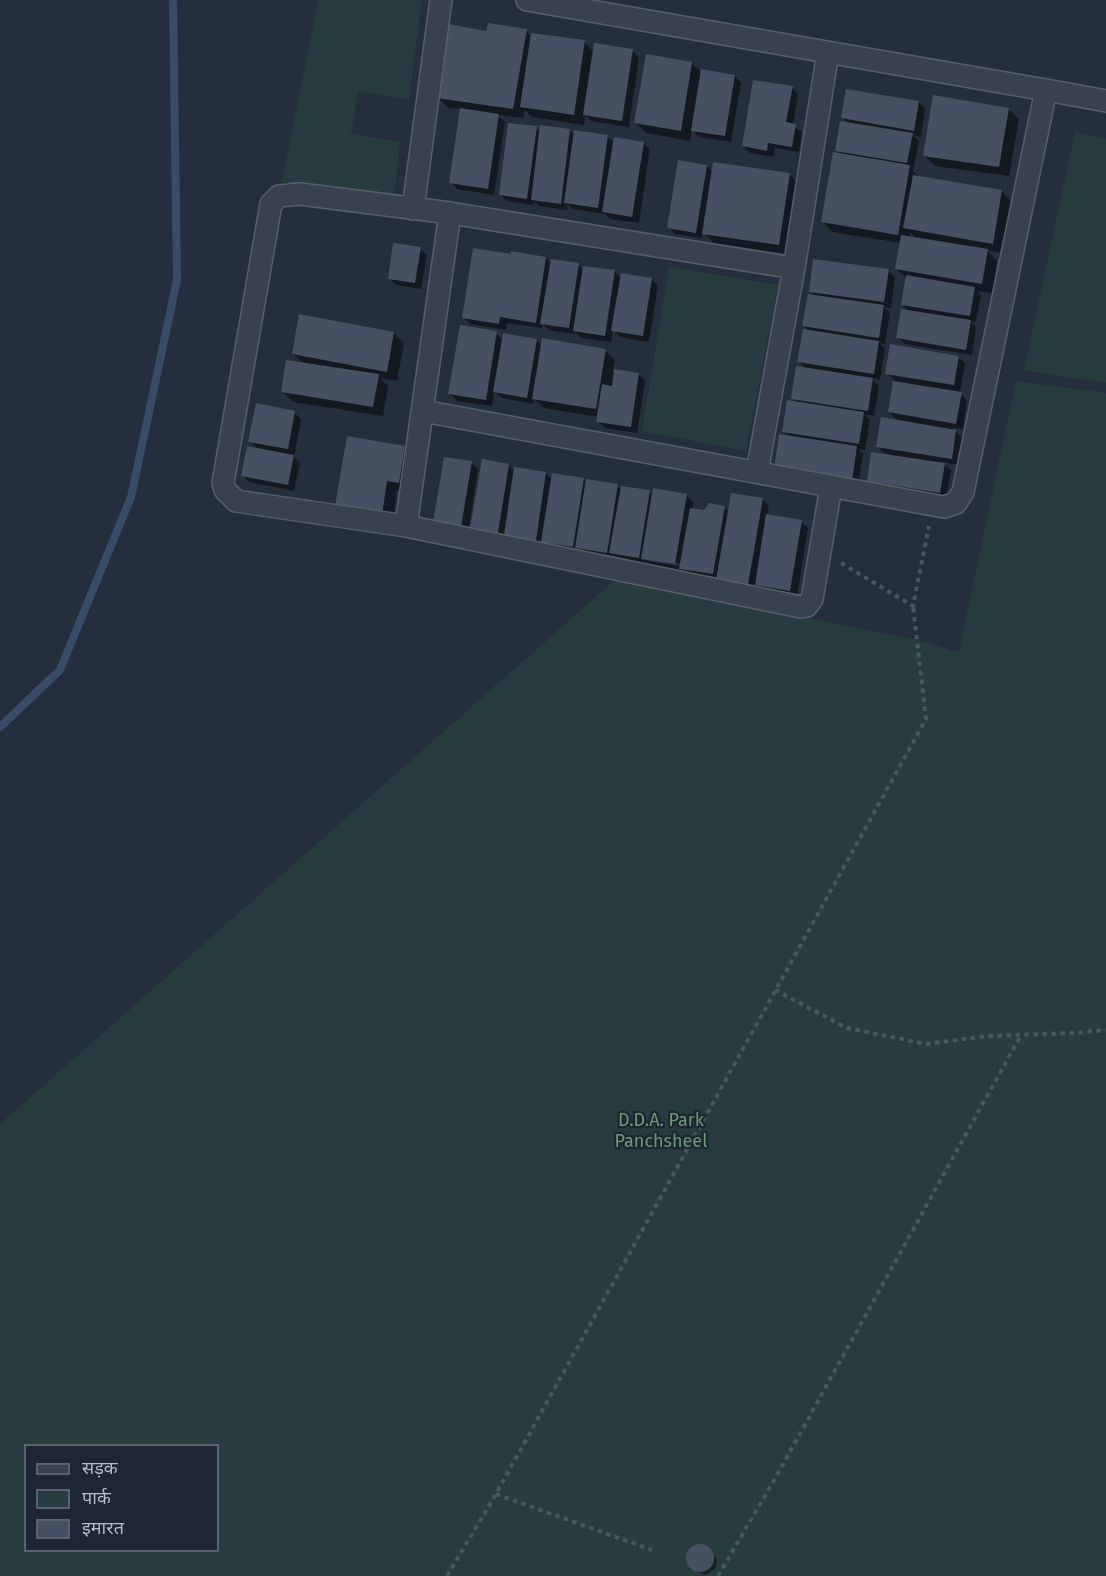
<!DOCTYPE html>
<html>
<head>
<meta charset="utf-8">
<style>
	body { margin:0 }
	#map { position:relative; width:1106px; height:1576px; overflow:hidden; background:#242f3e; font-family:"Fira Sans","Noto Sans Devanagari",sans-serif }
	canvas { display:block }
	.legend { position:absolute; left:24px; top:1444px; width:195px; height:108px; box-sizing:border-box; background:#1d2633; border:2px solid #59626f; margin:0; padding:8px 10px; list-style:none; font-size:18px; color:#b4bcc9 }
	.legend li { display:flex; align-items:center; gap:12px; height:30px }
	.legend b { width:30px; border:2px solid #59626f }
</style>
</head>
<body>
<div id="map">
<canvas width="1106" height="1576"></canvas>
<ul class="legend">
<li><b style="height:8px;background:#38414e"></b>सड़क</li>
<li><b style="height:16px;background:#263c3f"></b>पार्क</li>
<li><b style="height:16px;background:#455162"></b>इमारत</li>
</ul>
</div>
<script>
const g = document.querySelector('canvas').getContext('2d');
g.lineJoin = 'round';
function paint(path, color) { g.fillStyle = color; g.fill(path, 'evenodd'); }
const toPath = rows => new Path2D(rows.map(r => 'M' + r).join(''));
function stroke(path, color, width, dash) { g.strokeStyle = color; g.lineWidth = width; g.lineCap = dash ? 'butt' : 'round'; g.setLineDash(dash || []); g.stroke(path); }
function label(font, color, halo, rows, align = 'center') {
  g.font = font + ' "Fira Sans",sans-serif'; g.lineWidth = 4.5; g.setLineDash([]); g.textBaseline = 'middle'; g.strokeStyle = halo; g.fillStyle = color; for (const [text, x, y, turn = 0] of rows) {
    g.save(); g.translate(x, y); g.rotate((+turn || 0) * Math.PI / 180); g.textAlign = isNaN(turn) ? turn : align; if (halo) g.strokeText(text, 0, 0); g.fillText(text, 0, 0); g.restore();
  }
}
const green = toPath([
	[318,0,422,0,409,99,358,91,351,134,400,142,394,198,282,182],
	[1075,132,1106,139,1106,383,1024,370],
	[669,267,778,285,746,451,642,431],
	[1016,381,1106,393,1106,1576,0,1576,0,1124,616,579,917,640,959,652],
	[26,1446,218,1446,218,1550,26,1550]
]);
const shadow = toPath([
	[526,31,532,37,584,42,594,52,633,51,639,57,629,127,591,121,585,115,584,125,532,117,525,110,523,118,497,115,505,122,494,195,457,189,451,182,462,109,448,108,438,97,487,33],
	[692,63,702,73,735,76,741,83,731,142,699,137,692,130,690,141,646,133,636,123],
	[792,88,798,94,793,125,802,132,799,152,775,148,773,157,750,153,743,146],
	[919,102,925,109,921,137,913,135,919,141,913,171,920,177,1002,192,1012,202,1002,253,987,250,997,261,992,293,977,291,981,295,976,322,970,321,976,328,972,355,905,344,898,338,909,311,902,305,907,279,896,269,901,243,833,232,823,222,841,155,836,150,849,124,843,118],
	[910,232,916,239,909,238],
	[1008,109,1019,119,1009,176,935,166,925,156],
	[536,128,541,132,570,131,575,136,608,137,615,144,644,143,650,150,639,223,610,219,605,214,573,209,568,204,567,210,539,206,534,201,533,205,507,201,500,195],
	[707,166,713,173,789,174,799,185,789,254,714,243,703,232,702,238,675,234,669,227],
	[420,249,427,255,421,289,396,285,389,278],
	[512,256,546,258,551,264,578,265,584,271,585,267,615,272,621,278,652,279,658,286,649,342,620,337,613,330,611,342,581,338,575,332,575,334,548,330,543,324,542,328,507,323,506,330,470,324,463,317],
	[888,270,895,277,891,308,883,307,890,313,885,344,879,343,885,349,880,379,871,378,879,386,874,416,865,415,870,420,865,450,858,449,863,454,858,487,784,432,797,403,793,398,807,369,799,361,810,332,804,326,815,297,810,291],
	[394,333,404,343,397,381,380,378,388,386,383,416,293,402,283,392,304,364,293,354],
	[496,333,503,340,536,340,542,346,605,350,615,360,613,371,638,374,645,381,637,433,605,428,598,422,599,417,544,408,534,399,533,404,502,398,494,391,492,406,457,401,450,394],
	[959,357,965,364,960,393,967,400,963,429,952,428,962,438,958,465,942,462,951,471,946,498,875,487,868,480,887,455,877,446,899,422,889,412,895,380,887,374],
	[294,412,301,419,294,457,300,463,294,491,249,482,243,476,259,450,250,441],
	[404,447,414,457,408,492,397,490,392,524,347,516],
	[471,463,478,469,468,533,441,529],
	[508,465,515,472,545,473,553,480,583,479,587,483,617,485,621,490,649,492,653,496,686,495,693,502,692,510,705,512,724,507,729,513,762,499,769,506,767,516,801,522,808,528,797,597,763,591,756,584,754,591,687,575,682,570,649,565,646,561,645,563,618,559,614,555,613,558,583,554,580,550,579,552,549,548,543,541,541,553,478,541],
	[648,558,683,564,683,567,648,561],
	[698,1545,705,1546,711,1550,717,1560,716,1567,711,1572,705,1575,693,1569,687,1559,688,1552,692,1547]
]);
const stream = toPath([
	[0,727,60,670,131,497,177,280,173,0]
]);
const building = toPath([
	[488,23,527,29,513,109,436,98,448,24,486,31],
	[531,33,585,40,574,115,520,107],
	[594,43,633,49,622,121,583,115],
	[646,54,692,62,681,131,634,123],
	[701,69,735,75,725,136,691,131],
	[753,80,793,86,786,122,796,124,792,147,768,143,767,151,742,146],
	[846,89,919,101,914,131,841,118],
	[933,95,1009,108,999,167,923,156],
	[460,108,499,114,488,189,449,183],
	[840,121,913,133,907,163,835,151],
	[508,123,537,126,527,199,499,195],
	[540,125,570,129,561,204,531,200],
	[574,130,608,135,598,208,564,203],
	[614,137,644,142,632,217,602,212],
	[833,152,910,165,898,235,821,222],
	[678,160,707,165,696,233,667,228],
	[713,162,790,173,779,245,702,234],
	[913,175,1002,190,993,244,903,228],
	[901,235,988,249,982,284,895,269],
	[393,243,421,247,415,283,388,279],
	[473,248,511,254,511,251,546,257,536,323,500,317,499,324,462,318],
	[551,259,579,263,569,328,540,324],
	[813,259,889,269,884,302,809,292],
	[583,266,615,270,605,336,573,331],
	[621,273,652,278,643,336,611,331],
	[906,275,975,287,970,316,901,305],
	[808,294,884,305,879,338,802,326],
	[901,309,971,320,966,350,896,338],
	[299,314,394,332,387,372,292,354],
	[460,325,497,331,486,400,448,394],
	[803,329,879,341,874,374,797,362],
	[503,333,537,339,527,398,493,392],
	[542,338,606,349,596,409,532,399],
	[890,344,959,356,954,385,885,374],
	[286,360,379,374,373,407,281,392],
	[796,366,873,378,868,411,791,399],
	[614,369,639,373,631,427,596,422,602,384,612,386],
	[893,381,962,392,956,424,888,412],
	[787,400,864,412,859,444,782,432],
	[256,403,295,411,288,449,248,442],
	[881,417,956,430,952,459,876,447],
	[779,434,857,446,852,481,774,469],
	[347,436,405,446,399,483,387,481,382,515,335,506],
	[247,446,294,455,288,485,241,476],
	[871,452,945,463,940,493,867,481],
	[444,457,472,461,461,527,433,522],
	[482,459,509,464,497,539,469,534],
	[514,467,546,472,535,547,503,542],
	[552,473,584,478,573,547,541,542],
	[586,479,618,484,607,553,575,548],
	[621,486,650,490,639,558,609,553],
	[653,488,687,494,675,564,641,559],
	[731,493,763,498,748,585,716,580],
	[709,503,725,506,713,574,679,569,690,508,704,510],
	[766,514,802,520,790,591,755,585],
	'686 1558a14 14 0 1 1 28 0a14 14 0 1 1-28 0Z'
]);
const path = toPath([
	[841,563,913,606,929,526],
	[775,990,847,1028,926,1044,987,1036,1074,1033,1106,1030],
	[496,1494,652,1550],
	[447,1576,496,1494,926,719,913,606],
	[718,1576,777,1475,1021,1035]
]);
const minor = toPath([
	[1046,90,1106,101],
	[413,209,441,0],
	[794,268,828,52],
	[423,411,944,507,956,503,963,492,1046,90,527,0],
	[757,472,794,268,450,213,300,194,279,196,271,204,223,483,225,490,236,501,406,526,801,607,807,606,812,599,831,487],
	[406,526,450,213]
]);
const parkNames = [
	["D.D.A. Park",661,1121],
	["Panchsheel",661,1142]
];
paint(green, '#263c3f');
paint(shadow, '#0007');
stroke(stream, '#394c67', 8);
paint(building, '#455162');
stroke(minor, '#565f6c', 24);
stroke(path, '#44595c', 4, [4.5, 4.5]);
stroke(minor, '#38414e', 21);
label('18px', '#6b9a76', '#1d2633', parkNames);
</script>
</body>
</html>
